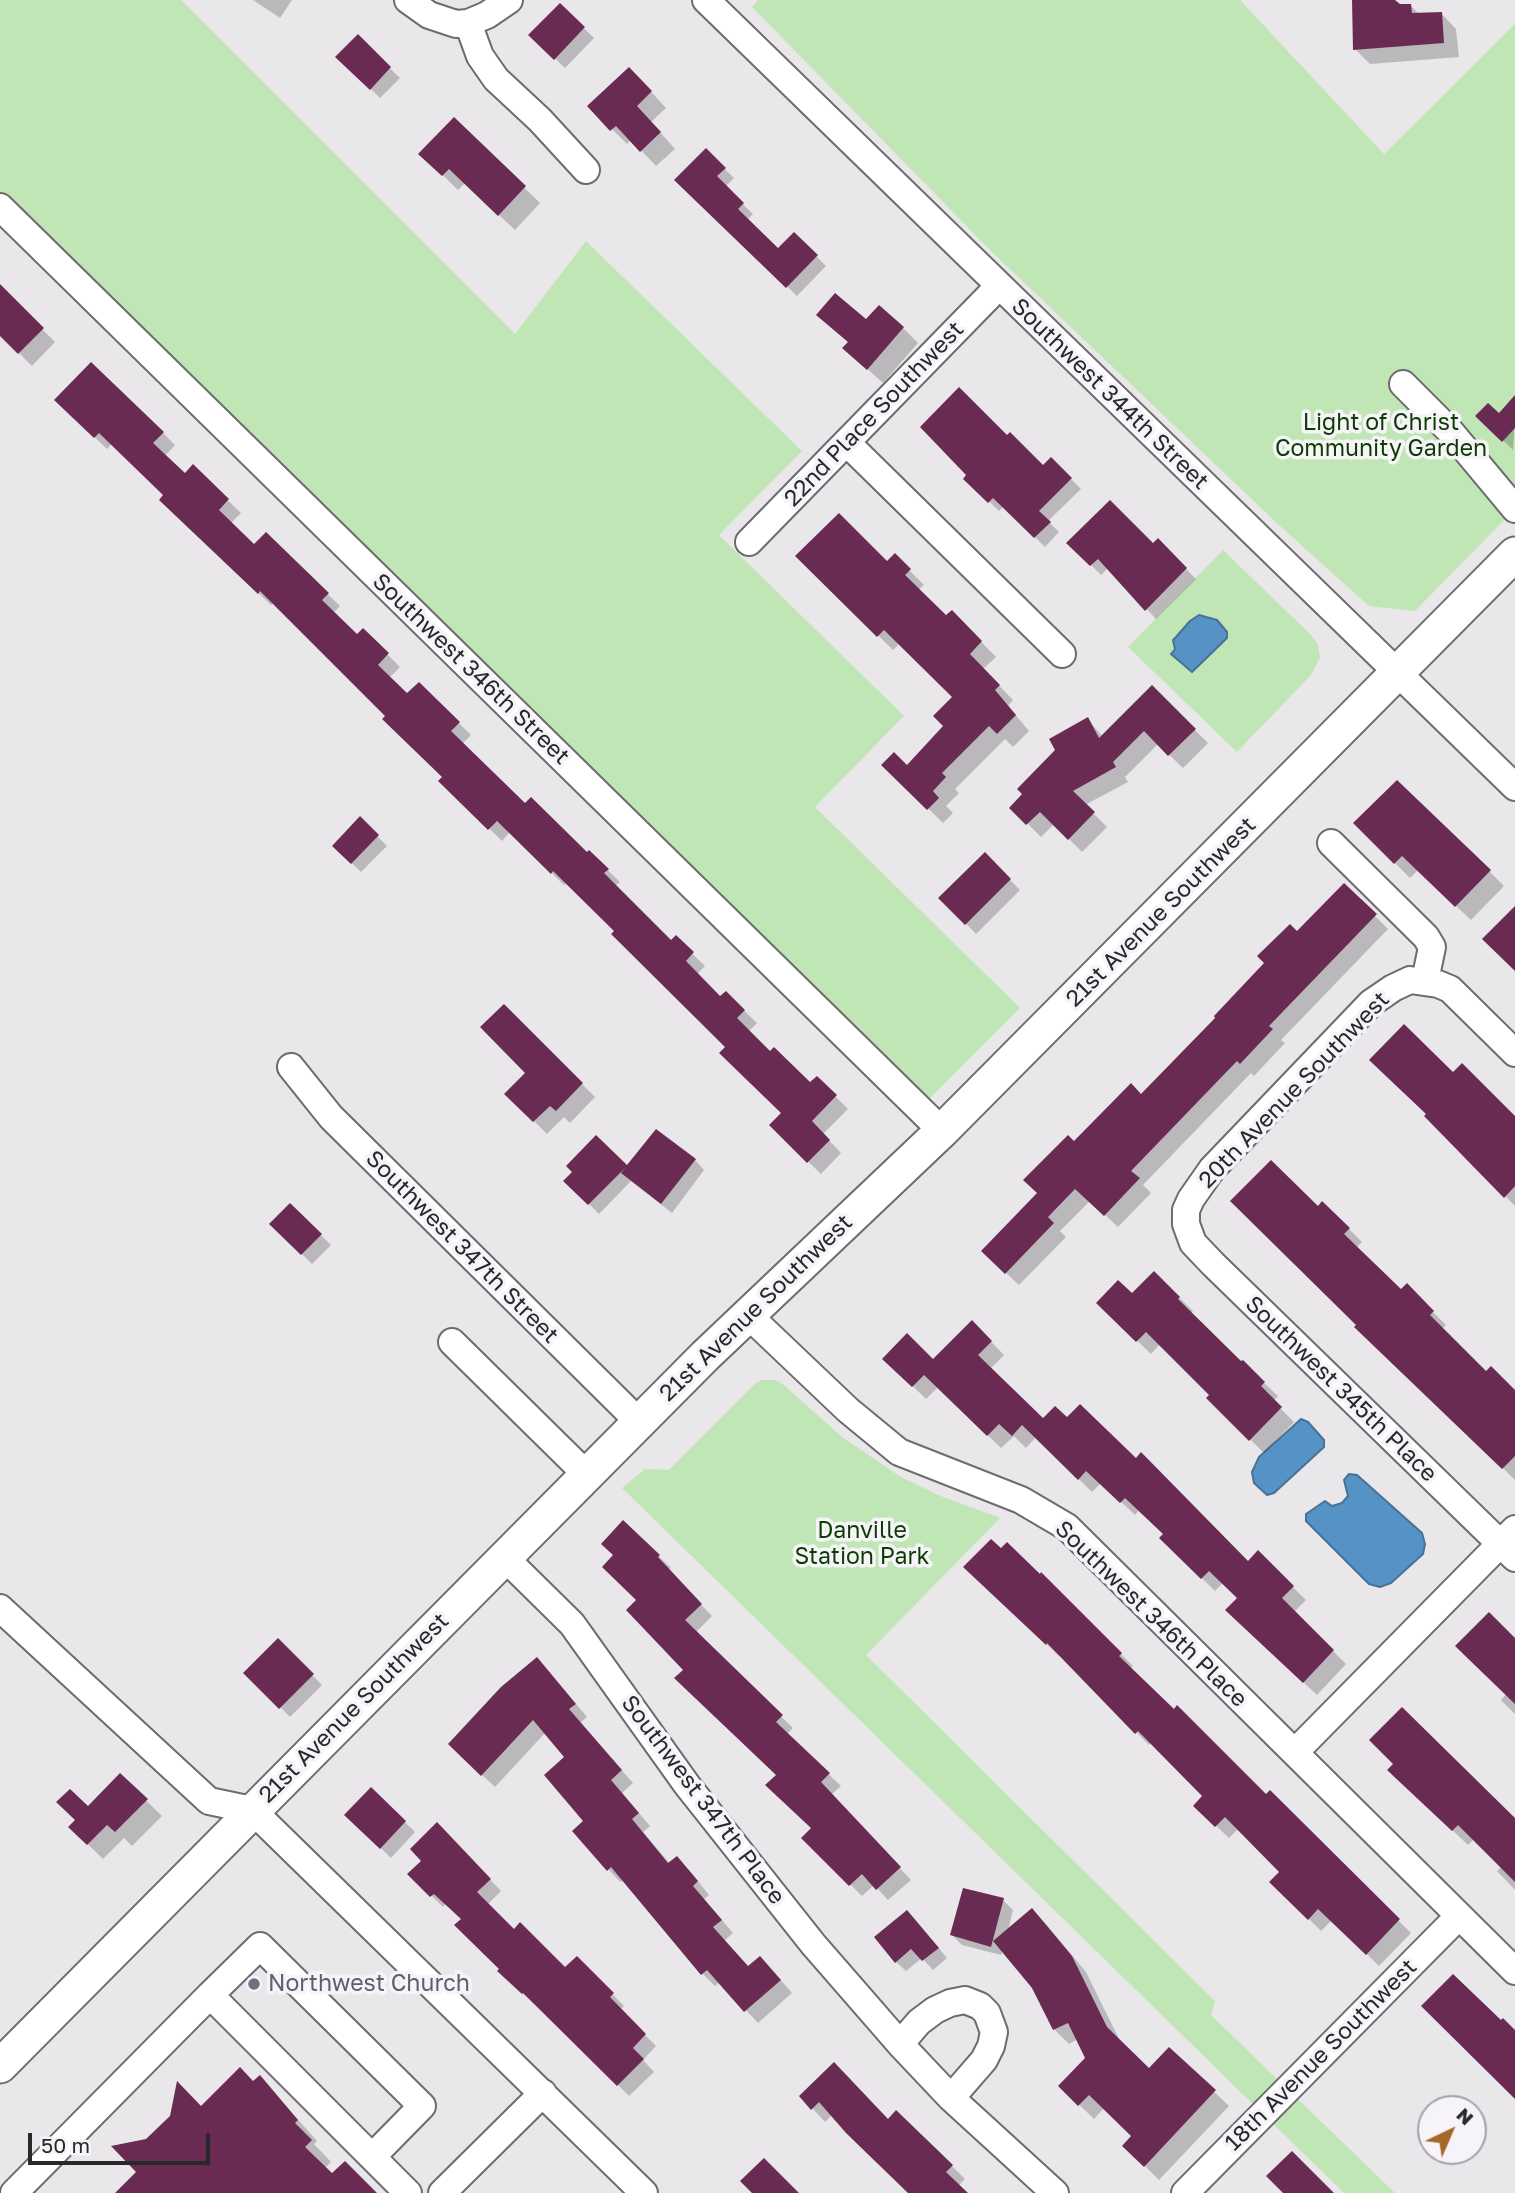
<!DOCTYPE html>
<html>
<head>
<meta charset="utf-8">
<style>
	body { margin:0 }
	#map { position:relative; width:1515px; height:2193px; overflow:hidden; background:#e9e7ea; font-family:"Golos Text",sans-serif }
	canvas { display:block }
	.north { position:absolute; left:1417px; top:2095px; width:70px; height:70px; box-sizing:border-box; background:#f6f4f8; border:2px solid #a4a2a6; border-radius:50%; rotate:44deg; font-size:19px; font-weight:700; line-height:28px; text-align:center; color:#29282a }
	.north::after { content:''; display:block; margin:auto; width:24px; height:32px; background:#a5682b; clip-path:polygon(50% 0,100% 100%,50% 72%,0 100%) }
	.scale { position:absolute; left:28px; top:2133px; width:182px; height:32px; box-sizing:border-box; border:4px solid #29282a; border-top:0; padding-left:9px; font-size:21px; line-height:24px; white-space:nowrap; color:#29282a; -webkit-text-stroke:5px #f6f4f8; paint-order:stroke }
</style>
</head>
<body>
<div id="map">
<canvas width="1515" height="2193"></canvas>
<div class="north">N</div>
<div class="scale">50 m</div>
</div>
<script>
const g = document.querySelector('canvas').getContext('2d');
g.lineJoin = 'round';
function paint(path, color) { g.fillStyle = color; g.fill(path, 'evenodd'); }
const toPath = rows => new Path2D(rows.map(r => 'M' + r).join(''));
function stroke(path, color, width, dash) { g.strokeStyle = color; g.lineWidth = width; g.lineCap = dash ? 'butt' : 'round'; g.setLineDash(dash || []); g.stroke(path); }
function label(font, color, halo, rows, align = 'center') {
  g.font = font + ' "Golos Text",sans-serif'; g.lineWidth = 7; g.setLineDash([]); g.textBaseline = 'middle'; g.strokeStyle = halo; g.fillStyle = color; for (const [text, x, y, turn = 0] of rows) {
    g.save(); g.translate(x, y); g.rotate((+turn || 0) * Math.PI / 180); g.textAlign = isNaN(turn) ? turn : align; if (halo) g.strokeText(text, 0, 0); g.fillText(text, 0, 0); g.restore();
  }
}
const green = toPath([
	[0,0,181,0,515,334,586,241,802,451,719,535,904,716,815,807,1020,1008,919,1109,0,207],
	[758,0,1240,0,1384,154,1515,24,1515,509,1415,611,1369,606,1281,527,993,253,752,7],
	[1223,550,1311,635,1318,645,1320,657,1311,675,1237,752,1128,647],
	[762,1380,775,1380,784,1385,842,1437,901,1477,938,1495,1000,1518,866,1655,1215,2001,1211,2015,1395,2193,1344,2193,622,1488,645,1469,669,1470,755,1384]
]);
const water = toPath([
	[1199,615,1217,620,1227,632,1227,638,1192,672,1171,654,1175,649,1173,640,1176,637,1190,621,1199,615],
	[1301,1419,1308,1422,1324,1440,1324,1447,1274,1493,1267,1495,1254,1483,1252,1472,1259,1457,1301,1419],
	[1349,1474,1357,1475,1422,1533,1425,1544,1423,1554,1391,1583,1380,1587,1369,1584,1306,1521,1306,1514,1325,1501,1332,1506,1342,1503,1348,1496,1344,1480,1349,1474]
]);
const shadow = toPath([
	[253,0,292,0,280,18],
	[1375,0,1393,0,1399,6,1410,5,1419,14,1441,13,1456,29,1459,57,1370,64,1355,49],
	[560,5,594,38,565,68,531,35],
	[358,37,400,78,380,98,338,57],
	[644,84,666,108,651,122,675,149,656,166,631,140,627,144,612,129],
	[454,119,540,203,515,230,465,183,458,190,421,154],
	[706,151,734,178,725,187,753,214,747,220,778,251,794,234,826,266,797,296,677,180],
	[0,287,55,342,32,366,0,334],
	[818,315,903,328,918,343,883,383,844,348,849,343],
	[56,400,163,433,175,445,165,456,185,476,193,467,241,513,230,524,254,546,266,534,340,606,333,613,357,637,363,630,400,667,389,678,407,696,419,684,471,735,462,744,525,805,587,855,589,852,620,882,615,886,671,943,676,938,705,966,697,974,721,999,726,993,757,1023,748,1032,770,1054,810,1085,817,1078,848,1109,823,1134,841,1153,821,1174,771,1125,783,1113,727,1047,617,931,567,882,564,885,510,832,502,841,440,781,444,777,388,716,274,602,271,605,173,512,165,495,112,444,107,449],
	[1499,415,1515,416,1513,450,1478,416],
	[1051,459,1081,489,1048,521,1059,532,1045,547,1004,506,999,511,966,479,1043,468],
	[1158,541,1196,579,1156,619,1108,568,1101,575,1069,543,1153,546],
	[798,556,887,563,895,556,924,585,918,590,946,618,952,612,996,657,983,669,1013,700,1008,706,1029,731,1013,747,1005,739,955,789,959,793,946,806,953,813,943,823,884,765,907,767,946,726,955,697,900,643,893,650],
	[1152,688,1208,743,1183,768,1158,744,1125,777,1128,782,1085,805,1107,827,1082,852,1054,824,1041,837,1012,808,1088,720,1103,737],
	[360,819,387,846,361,872,334,846],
	[1355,823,1489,871,1504,886,1471,920,1418,870,1410,878],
	[985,855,1020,890,976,934,941,898],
	[1344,885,1388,929,1281,1040,1285,1043,1254,1076,1251,1073,1143,1185,1151,1193,1118,1227,1090,1201,1060,1231,1066,1237,1019,1285,983,1251,1039,1194,1074,1143,1141,1096],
	[504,1006,595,1097,570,1123,564,1117,547,1134,507,1094,528,1073],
	[1453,1075,1515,1119,1515,1206,1426,1116],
	[695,1160,704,1170,672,1213,631,1181,599,1214,566,1181,574,1172],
	[1233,1201,1318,1208,1349,1229,1362,1242,1356,1248,1401,1292,1407,1286,1446,1325,1442,1329,1486,1373,1515,1393,1515,1480],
	[290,1205,331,1245,312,1264,272,1224],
	[1154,1273,1193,1311,1190,1314,1278,1396,1273,1401,1294,1422,1264,1453,1208,1398,1211,1395,1160,1344,1151,1354,1098,1303,1132,1296],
	[972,1322,1004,1355,990,1369,1043,1420,1248,1563,1258,1553,1306,1600,1294,1612,1346,1664,1317,1695,1241,1623,1240,1598,1223,1583,1215,1591,1161,1538,1165,1534,1139,1510,1135,1515,1101,1483,1092,1492,1036,1437,1026,1448,1014,1436,1001,1448,938,1387,926,1399,885,1359,933,1361],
	[623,1522,671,1568,668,1570,712,1616,695,1633,793,1728,787,1734,841,1786,831,1795,911,1880,888,1900,874,1885,862,1896,803,1838,813,1829,778,1775,717,1715,715,1717,677,1678,685,1670,638,1600,615,1555],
	[1041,1574,1133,1666,1130,1669,1266,1796,1270,1793,1411,1933,1379,1966,1332,1920,1321,1931,1272,1882,1282,1872,1239,1828,1229,1838,1208,1818,1205,1796,1152,1742,1149,1745,1060,1655,1059,1656,978,1580,1040,1576],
	[1515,1640,1515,1714,1501,1700,1506,1694],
	[278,1641,322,1685,290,1717,246,1673],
	[549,1672,587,1717,580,1723,633,1783,622,1793,650,1826,643,1832,670,1864,689,1870,709,1895,704,1899,733,1933,724,1941,748,1968,772,1970,792,1993,758,2023,720,1982,715,1986,703,1974,624,1880,620,1882,574,1831,586,1821,566,1758,545,1733,495,1787,462,1756],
	[120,1775,162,1816,132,1846,124,1838,103,1859,70,1827],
	[1405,1785,1515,1821,1515,1890,1497,1871,1502,1866,1474,1839,1468,1845],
	[371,1789,415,1832,391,1858,347,1815],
	[437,1824,501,1891,487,1905,514,1931,565,1970,577,1958,624,2006,620,2010,656,2046,643,2060,654,2072,629,2096,536,2003,534,2004,511,1982,463,1920,446,1903,443,1907,410,1874,423,1861],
	[1003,1900,1013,1910,1008,1931,1032,1910,1046,1924,1086,1972,1121,2043,1149,2071,1169,2049,1229,2106,1159,2180,1125,2146,1134,2137,1104,2108,1094,2119,1060,2086,1087,2058,1078,2039,1069,2044,1054,2029,1033,1987,1003,1949,1001,1955,962,1945,952,1935],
	[917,1922,947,1958,933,1970,922,1958,906,1971,896,1962],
	[260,2077,317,2141,314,2144,331,2162,325,2168,332,2176,375,2193,117,2193,139,2172,147,2141,201,2108,253,2083],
	[801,2096,888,2121,952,2166,965,2179,958,2186,966,2193,910,2193,832,2115,825,2122]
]);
const building = toPath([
	[1352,0,1395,0,1400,4,1411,4,1412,13,1442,12,1444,43,1353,50],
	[560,3,585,27,554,60,528,35],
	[358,34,391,67,370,90,335,57],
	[629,67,652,91,637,106,661,132,640,152,616,126,610,131,587,106],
	[454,117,526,186,498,216,449,169,442,176,418,154],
	[706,148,726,168,717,176,744,203,738,209,778,248,794,232,818,255,786,288,674,180],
	[0,284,44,328,18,354,0,336],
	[835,293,866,319,879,305,904,327,867,370,842,348,848,342,816,315],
	[91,362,164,432,153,443,185,473,193,464,229,499,219,510,254,544,266,532,329,593,322,600,357,634,363,628,389,653,378,665,407,693,419,682,460,722,451,731,525,803,531,797,587,852,589,850,609,869,604,873,671,940,676,935,694,952,686,961,720,996,726,991,745,1010,737,1018,770,1051,774,1047,810,1082,817,1076,837,1095,812,1121,830,1140,807,1163,769,1125,781,1113,719,1053,725,1047,611,934,614,931,553,871,551,874,497,821,488,830,438,781,442,777,382,719,385,716,260,591,258,594,159,500,163,495,99,433,94,438,54,400],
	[959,387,1007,435,1010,432,1043,465,1051,457,1072,478,1039,511,1051,522,1034,538,993,498,988,503,963,479,966,475,920,427],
	[1515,395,1515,428,1502,442,1475,416,1488,403,1499,413],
	[1110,500,1153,543,1158,538,1187,568,1145,611,1098,559,1090,566,1066,543],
	[839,513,887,561,895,553,911,569,905,575,946,615,952,610,982,641,970,654,1000,685,995,690,1016,715,997,734,989,726,942,773,946,777,933,791,939,798,927,810,881,765,894,752,907,765,943,726,933,716,952,697,884,630,877,637,795,556],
	[1152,685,1196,729,1168,756,1144,731,1113,762,1116,767,1073,791,1095,812,1068,840,1040,812,1026,825,1009,808,1022,794,1017,789,1055,750,1049,739,1088,717,1099,738],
	[1397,780,1491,870,1455,907,1402,856,1394,864,1353,823],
	[360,816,379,835,351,864,332,846],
	[985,852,1011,879,965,925,938,898],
	[1344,883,1377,914,1269,1026,1273,1029,1240,1064,1237,1061,1131,1171,1140,1178,1104,1216,1075,1189,1048,1217,1054,1223,1005,1274,981,1251,1037,1193,1023,1180,1068,1135,1074,1141,1131,1083,1141,1094,1215,1018,1214,1016,1264,963,1257,956,1290,924,1297,931],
	[1515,906,1515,971,1482,939],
	[504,1004,583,1083,556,1111,550,1106,533,1122,504,1094,525,1073,480,1027],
	[1404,1024,1453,1072,1462,1063,1515,1116,1515,1186,1504,1198,1424,1116,1426,1114,1369,1060],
	[656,1129,696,1159,661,1204,621,1173,625,1168,588,1205,563,1181,572,1172,566,1166,596,1135,627,1165],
	[1271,1160,1318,1206,1322,1201,1350,1228,1344,1234,1401,1289,1407,1283,1434,1311,1430,1315,1486,1371,1491,1366,1515,1390,1515,1456,1502,1469,1354,1327,1356,1325,1230,1201],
	[290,1203,322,1234,301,1255,269,1224],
	[1154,1271,1180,1297,1178,1299,1241,1361,1243,1360,1265,1382,1261,1386,1282,1407,1249,1441,1206,1398,1209,1395,1146,1332,1136,1342,1096,1303,1118,1280,1132,1293],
	[972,1320,992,1341,978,1355,1043,1418,1055,1406,1067,1417,1080,1404,1136,1458,1141,1452,1248,1561,1258,1550,1294,1586,1282,1598,1334,1650,1303,1683,1225,1610,1237,1598,1209,1571,1201,1579,1159,1538,1163,1534,1125,1498,1120,1503,1086,1471,1078,1480,1022,1425,1012,1436,999,1424,987,1436,924,1375,912,1387,882,1359,907,1333,933,1359],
	[623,1520,660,1555,658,1557,702,1604,685,1620,783,1715,776,1722,830,1773,821,1782,901,1867,876,1890,862,1874,849,1886,801,1838,811,1828,765,1785,776,1775,674,1678,683,1670,626,1610,636,1600,602,1567,613,1555,601,1544],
	[991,1539,1001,1548,1007,1542,1040,1574,1041,1572,1122,1653,1119,1656,1174,1709,1177,1705,1266,1794,1270,1790,1400,1919,1366,1955,1318,1909,1308,1920,1269,1882,1279,1872,1225,1817,1215,1827,1193,1806,1202,1796,1138,1731,1135,1734,1047,1643,1046,1645,963,1567],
	[1489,1612,1515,1638,1515,1704,1455,1646],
	[278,1638,314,1674,279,1709,243,1673],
	[537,1657,576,1704,569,1709,622,1770,611,1780,639,1813,632,1819,668,1863,677,1856,698,1881,693,1886,722,1920,713,1927,748,1966,760,1956,781,1980,744,2012,707,1970,701,1975,611,1867,607,1871,572,1831,583,1821,544,1775,564,1757,533,1720,481,1776,448,1744,501,1687],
	[1402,1707,1515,1818,1515,1882,1458,1825,1452,1831,1387,1770,1393,1764,1369,1740],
	[120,1773,148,1799,115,1832,107,1825,87,1845,68,1827,75,1820,56,1802,70,1789,88,1806],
	[371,1787,406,1821,380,1849,344,1815],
	[437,1822,491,1879,477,1892,514,1929,520,1922,565,1967,577,1956,614,1993,610,1997,646,2034,633,2048,644,2059,617,2086,523,1993,522,1994,497,1971,499,1969,454,1925,461,1919,434,1894,430,1897,407,1874,421,1861,410,1849],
	[963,1888,1004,1898,991,1947,950,1935],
	[1032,1908,1072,1956,1107,2027,1149,2068,1169,2047,1216,2090,1144,2167,1122,2146,1131,2136,1089,2095,1078,2106,1058,2086,1085,2058,1068,2023,1053,2030,1032,1988,993,1941],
	[907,1910,939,1948,922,1961,911,1949,895,1963,874,1937],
	[1453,1974,1501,2020,1503,2018,1515,2030,1515,2099,1421,2006],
	[834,2062,888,2119,896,2110,953,2165,946,2172,968,2193,908,2193,846,2133,819,2102,811,2110,799,2096],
	[240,2067,253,2081,260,2075,298,2120,295,2123,312,2140,305,2147,332,2173,345,2161,377,2193,115,2193,136,2172,111,2146,146,2139,170,2116,177,2081,201,2106],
	[1292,2151,1334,2193,1283,2193,1266,2176],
	[764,2158,799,2193,752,2193,740,2181]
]);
const minor = toPath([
	[408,0,429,15,456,24,468,23,487,15,509,0],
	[706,0,1515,787],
	[468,23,480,56,496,79,540,120,586,170],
	[0,207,942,1131],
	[1403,384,1450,431,1515,509],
	[847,443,1062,654],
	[749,542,999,286],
	[1331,843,1426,937,1432,947,1425,981],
	[1515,1053,1450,989,1438,984,1410,980,1393,988,1371,1003,1212,1169,1191,1199,1186,1210,1186,1224,1193,1243,1213,1264,1515,1558],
	[291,1067,331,1117,639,1422],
	[747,1314,848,1410,899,1452,1021,1500,1067,1527,1515,1971],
	[452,1342,587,1475],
	[505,1558,572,1624,687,1785,813,1944,900,2044,951,2098,1055,2193],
	[0,1608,209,1801,252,1810,644,2193],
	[1295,1752,1515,1529],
	[210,1995,260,1946,422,2106,372,2157],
	[900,2044,919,2022,935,2010,950,2003,965,2000,980,2006,987,2013,994,2032,991,2046,984,2060,951,2098],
	[14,2193,210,1995,408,2193],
	[442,2193,543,2093],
	[1185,2193,1458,1917]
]);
const major = toPath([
	[0,2066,705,1356,942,1131,1515,554]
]);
const markers = [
	[254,1984,7,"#6b7280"]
];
const streetNames = [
	["Southwest 344th Street",1110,394,44],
	["22nd Place Southwest",874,414,-46],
	["Southwest 346th Street",471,669,44],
	["21st Avenue Southwest",1161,912,-45],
	["20th Avenue Southwest",1294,1090,-46],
	["Southwest 347th Street",462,1247,45],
	["21st Avenue Southwest",756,1308,-44],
	["Southwest 345th Place",1341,1389,44],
	["Southwest 346th Place",1151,1614,44],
	["21st Avenue Southwest",354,1708,-45],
	["Southwest 347th Place",703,1800,53],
	["18th Avenue Southwest",1321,2055,-45]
];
const parkNames = [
	["Light of Christ",1381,423],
	["Community Garden",1381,449],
	["Danville",862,1531],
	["Station Park",862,1557]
];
const worshipNames = [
	["Northwest Church",268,1984]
];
paint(green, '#c0e6b6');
paint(water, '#5592c5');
stroke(water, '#487296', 2);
paint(shadow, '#0003');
paint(building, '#692b51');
stroke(minor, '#6d6b6e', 30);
stroke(major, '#6d6b6e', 37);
stroke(minor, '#fff', 26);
stroke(major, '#fff', 33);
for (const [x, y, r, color] of markers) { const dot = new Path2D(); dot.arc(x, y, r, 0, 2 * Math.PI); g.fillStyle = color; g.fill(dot); stroke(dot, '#f6f4f8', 2.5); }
label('23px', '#29282a', '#f6f4f8', streetNames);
label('23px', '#0c3d00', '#f6f4f8', parkNames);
label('23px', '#5b616d', '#f6f4f8', worshipNames, 'left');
</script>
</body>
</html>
